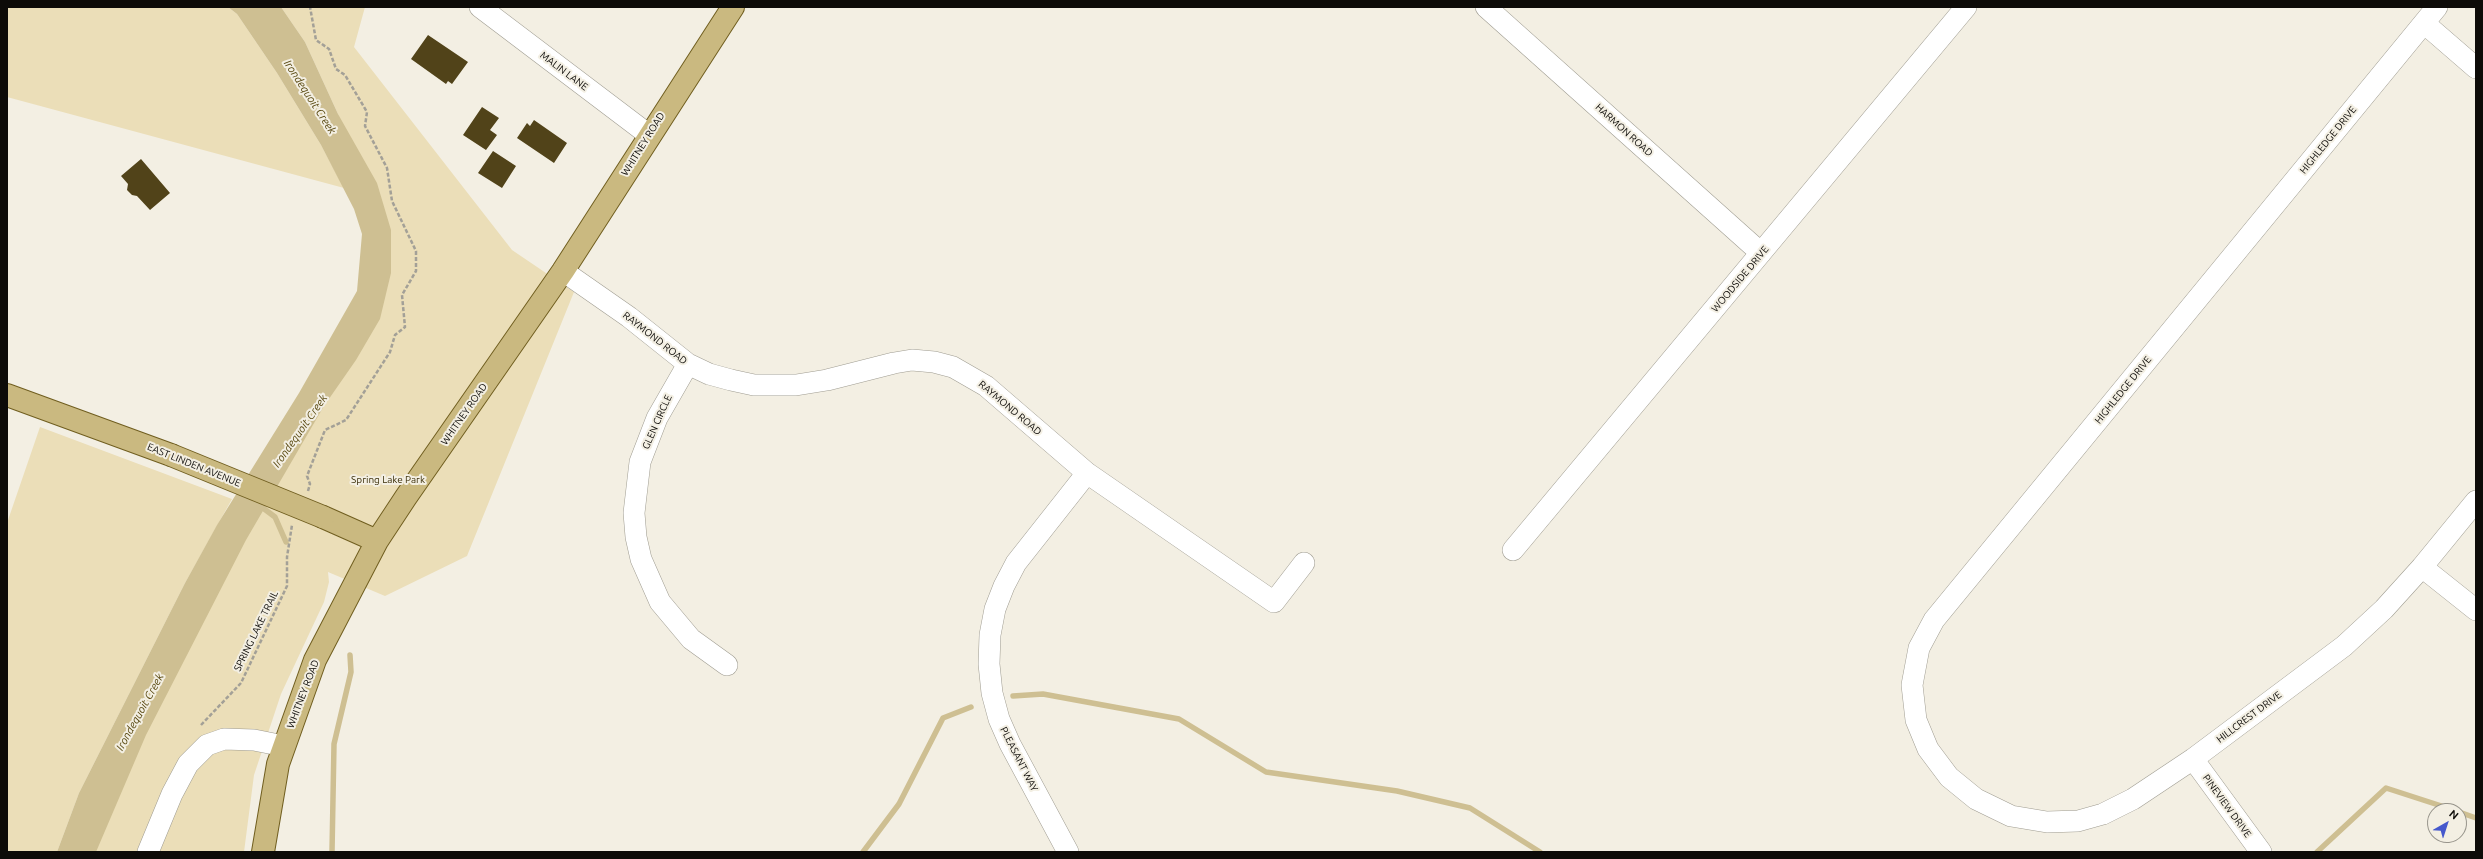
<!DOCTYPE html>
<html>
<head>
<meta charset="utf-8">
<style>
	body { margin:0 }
	#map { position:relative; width:2483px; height:859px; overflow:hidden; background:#f3efe3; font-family:Ubuntu,sans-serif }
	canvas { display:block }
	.frame { position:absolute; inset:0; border:8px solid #0d0b08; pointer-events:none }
	.north { position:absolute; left:2427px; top:803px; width:40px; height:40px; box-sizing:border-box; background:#f3efe3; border:1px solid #97948b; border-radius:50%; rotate:39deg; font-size:11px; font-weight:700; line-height:16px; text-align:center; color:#0d0b08 }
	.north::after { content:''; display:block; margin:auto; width:14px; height:18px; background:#4558cc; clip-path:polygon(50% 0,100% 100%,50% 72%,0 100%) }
</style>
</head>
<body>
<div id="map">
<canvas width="2483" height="859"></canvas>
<div class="frame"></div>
<div class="north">N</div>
</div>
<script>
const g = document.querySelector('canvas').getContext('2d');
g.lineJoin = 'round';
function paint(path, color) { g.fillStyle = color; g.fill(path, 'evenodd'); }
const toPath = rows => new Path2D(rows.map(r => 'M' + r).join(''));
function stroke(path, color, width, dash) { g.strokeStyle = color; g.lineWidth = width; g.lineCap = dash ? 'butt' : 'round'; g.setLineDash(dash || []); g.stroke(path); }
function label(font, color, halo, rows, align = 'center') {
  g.font = font + ' Ubuntu,sans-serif'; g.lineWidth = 4; g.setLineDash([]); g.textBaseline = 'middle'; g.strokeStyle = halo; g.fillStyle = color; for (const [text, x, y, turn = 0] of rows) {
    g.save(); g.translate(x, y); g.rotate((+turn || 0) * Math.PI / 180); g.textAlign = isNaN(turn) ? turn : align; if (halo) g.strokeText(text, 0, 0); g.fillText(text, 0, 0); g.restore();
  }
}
const green = toPath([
	[7,7,228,7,237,14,277,73,321,145,344,188,7,97],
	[281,7,365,7,354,47,512,250,574,292,467,556,385,596,328,572,329,582,324,602,281,694,254,775,244,852,70,852,381,272,338,114,305,42],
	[40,427,232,499,185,583,79,793,57,852,7,852,7,523]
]);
const water = toPath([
	[228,7,281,7,305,42,338,114,377,183,391,230,391,273,380,319,356,360,324,406,246,540,146,735,96,852,57,852,79,793,185,583,217,525,299,393,357,291,362,234,354,209,321,145,277,73,237,14]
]);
const stream = toPath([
	[259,505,275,517,286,542],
	[1013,696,1043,694,1179,719,1266,772,1397,791,1470,808,1540,852],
	[2459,812,2476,818],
	[332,852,334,744,351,672,350,655],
	[863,852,899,804,943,718,971,707],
	[2317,852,2386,788,2457,811]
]);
const building = toPath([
	[428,35,468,62,452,84,448,81,446,84,411,59],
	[482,107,499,118,490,130,497,135,486,150,463,135],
	[534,120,567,143,554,163,517,138,527,123,530,126],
	[493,151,516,166,502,188,478,173],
	[141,159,170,193,150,210,137,196,132,195,127,190,128,184,121,176]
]);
const path = toPath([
	[308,491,310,484,307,476,325,430,346,420,390,352,395,335,405,327,402,295,416,271,416,251,392,201,387,168,365,126,367,112,345,75,336,69,329,49,316,40,310,7],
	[201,725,241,683,287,586,287,557,292,525]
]);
const minor = toPath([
	[480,7,649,135],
	[1486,7,1761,253],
	[2437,7,1934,620,1919,648,1912,685,1916,720,1928,749,1949,777,1976,799,2011,816,2047,822,2078,821,2103,814,2133,799,2193,759,2344,646,2384,609,2422,567,2476,501],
	[2424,23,2476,68],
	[563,271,629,317,688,364,709,374,731,380,754,385,796,385,827,380,894,363,912,360,934,362,953,367,986,386,1087,473,1274,602,1304,563],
	[688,364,657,418,640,462,634,513,636,537,641,559,660,602,691,639,727,665],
	[1513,550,1966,7],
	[2422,567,2476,610],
	[2193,759,2261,852],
	[148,852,172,794,188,764,207,745,224,739,254,740,284,746],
	[1068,852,1010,744,999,719,992,693,989,664,990,635,995,609,1004,586,1016,563,1087,473]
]);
const major = toPath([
	[7,395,171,455],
	[323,517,377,541],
	[263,852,278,764,315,660,377,541,406,497,563,271,733,7]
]);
const majorBridge = toPath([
	[171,455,323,517]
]);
const streetNames = [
	["MALIN LANE",564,71,37],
	["HARMON ROAD",1624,130,42],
	["HIGHLEDGE DRIVE",2328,140,-51],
	["WHITNEY ROAD",643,144,-58],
	["WOODSIDE DRIVE",1740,279,-50],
	["RAYMOND ROAD",655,338,38],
	["HIGHLEDGE DRIVE",2123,390,-51],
	["RAYMOND ROAD",1010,408,40],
	["WHITNEY ROAD",464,414,-55],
	["GLEN CIRCLE",657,422,-66],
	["EAST LINDEN AVENUE",194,465,22],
	["SPRING LAKE TRAIL",256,631,-64],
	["WHITNEY ROAD",303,694,-69],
	["HILLCREST DRIVE",2249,717,-37],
	["PLEASANT WAY",1019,759,63],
	["PINEVIEW DRIVE",2227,806,54]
];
const parkNames = [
	["Spring Lake Park",388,480]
];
const waterNames = [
	["Irondequoit Creek",310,97,57],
	["Irondequoit Creek",300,431,-55],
	["Irondequoit Creek",140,712,-61]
];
paint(green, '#ebdeb8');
paint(water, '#cebf92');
stroke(stream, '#cebf92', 5.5);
paint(building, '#514319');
stroke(minor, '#9f9c91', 22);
stroke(major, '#705e1f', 24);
stroke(path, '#a3a097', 2.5, [4, 2]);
stroke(minor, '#fff', 21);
stroke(major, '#cab980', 22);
stroke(majorBridge, '#705e1f', 24, []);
stroke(majorBridge, '#cab980', 22);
label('10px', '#0d0b08', '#f3efe3', streetNames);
label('10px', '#3a2e08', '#f3efe3', parkNames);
label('italic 11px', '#584810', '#f3efe3', waterNames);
</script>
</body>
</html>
